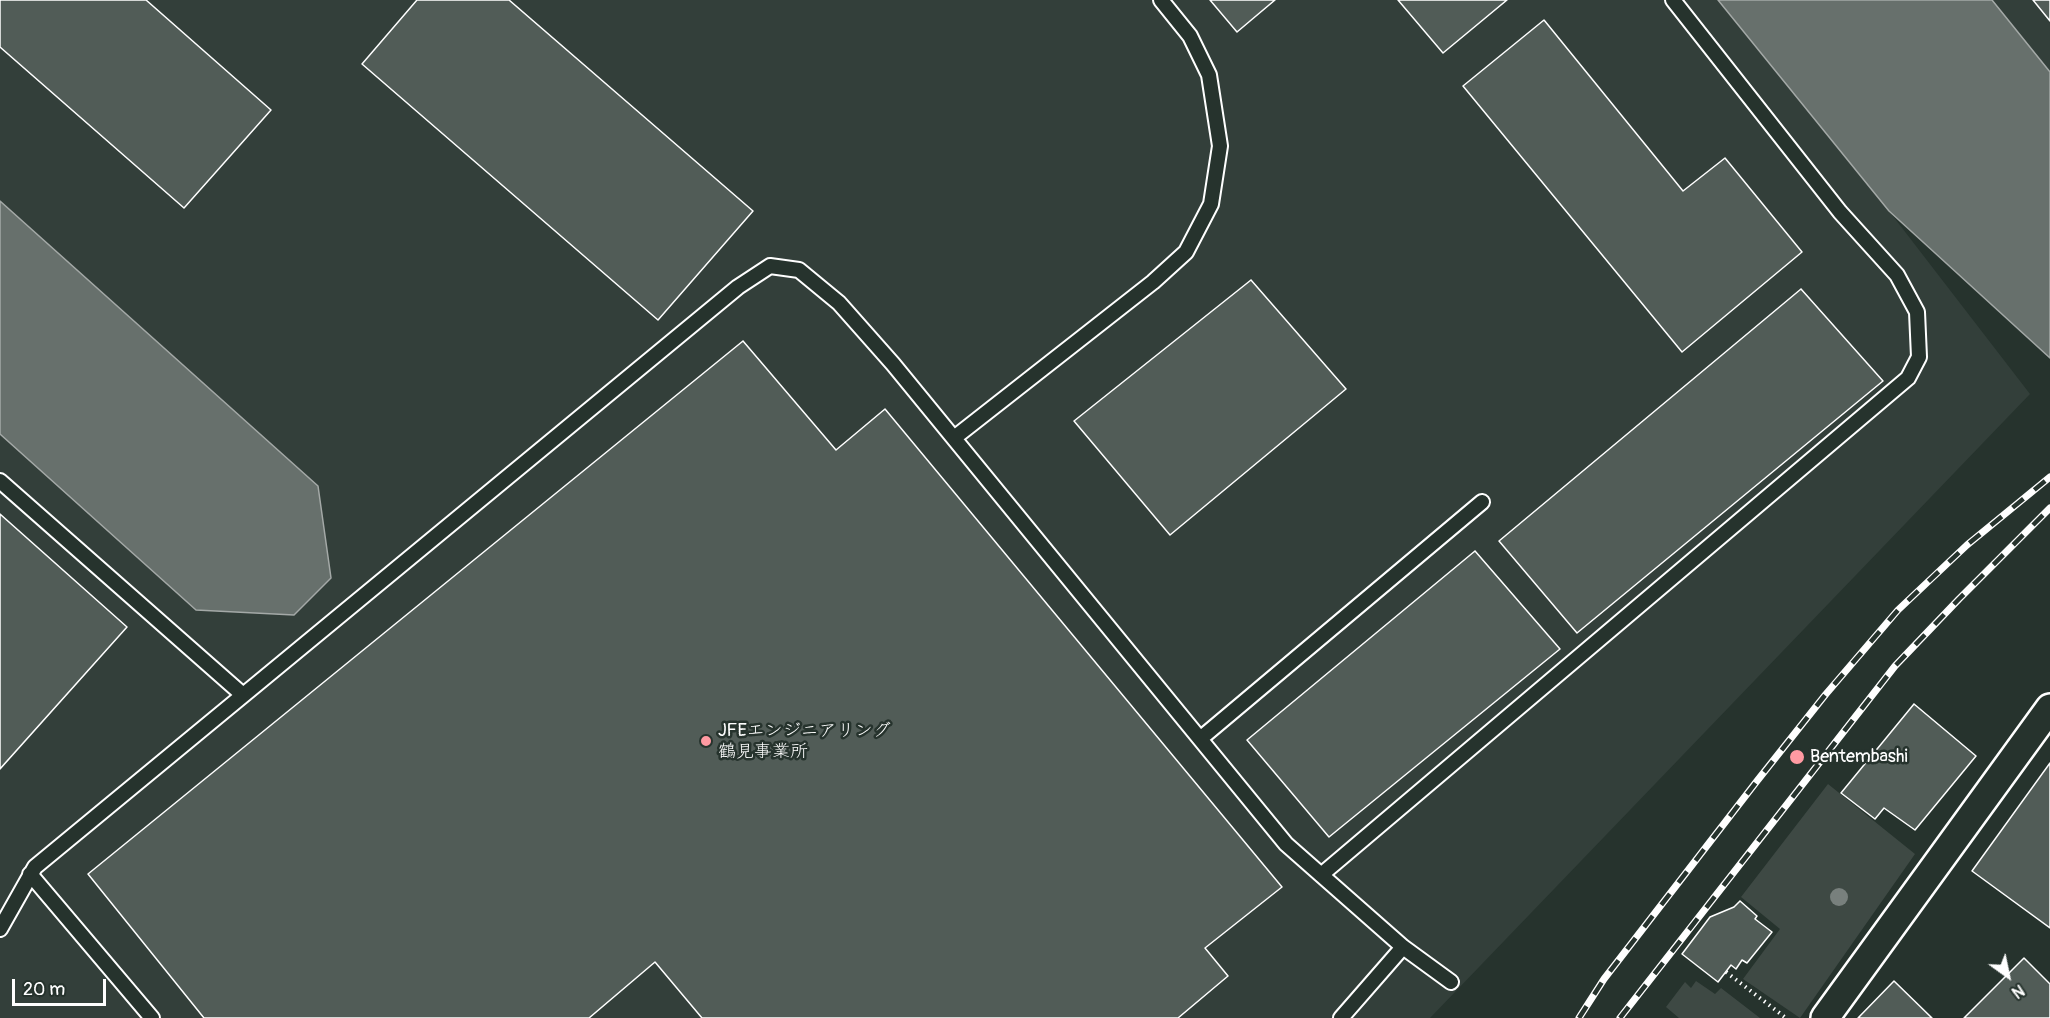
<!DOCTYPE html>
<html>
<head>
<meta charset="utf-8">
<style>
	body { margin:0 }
	#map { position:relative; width:2050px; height:1018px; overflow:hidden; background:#26332d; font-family:Pangolin,sans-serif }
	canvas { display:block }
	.north { position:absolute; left:1978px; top:946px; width:60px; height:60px; -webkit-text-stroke:4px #26332d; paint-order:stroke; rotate:147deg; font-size:16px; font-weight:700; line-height:24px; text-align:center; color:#fff }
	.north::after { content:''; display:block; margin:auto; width:21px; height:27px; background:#fff; clip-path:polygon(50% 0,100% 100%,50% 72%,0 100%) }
	.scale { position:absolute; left:12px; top:979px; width:94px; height:27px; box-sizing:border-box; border:3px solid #fff; border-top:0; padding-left:8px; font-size:18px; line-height:21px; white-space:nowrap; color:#fff; -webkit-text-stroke:4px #26332d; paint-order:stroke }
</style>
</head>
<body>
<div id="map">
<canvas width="2050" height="1018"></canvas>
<div class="north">N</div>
<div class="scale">20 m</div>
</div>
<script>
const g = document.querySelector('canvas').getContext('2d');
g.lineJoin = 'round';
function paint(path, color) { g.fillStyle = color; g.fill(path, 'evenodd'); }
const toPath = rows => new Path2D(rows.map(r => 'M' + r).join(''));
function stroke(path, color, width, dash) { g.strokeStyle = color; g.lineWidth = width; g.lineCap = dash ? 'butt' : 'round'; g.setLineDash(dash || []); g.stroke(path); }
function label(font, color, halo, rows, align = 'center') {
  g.font = font + ' Pangolin,"Klee One",sans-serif'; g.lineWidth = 5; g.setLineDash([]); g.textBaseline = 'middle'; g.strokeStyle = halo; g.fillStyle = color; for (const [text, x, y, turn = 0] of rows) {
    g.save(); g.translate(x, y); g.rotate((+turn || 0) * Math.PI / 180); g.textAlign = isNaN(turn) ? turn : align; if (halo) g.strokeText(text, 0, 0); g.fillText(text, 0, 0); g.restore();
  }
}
const built = toPath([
	[0,0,1718,0,1889,211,2030,394,1430,1018,0,1018,0,434,196,610,318,486,0,201],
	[1986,0,2050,0,2050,78]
]);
const green = toPath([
	[1828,784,1915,854,1800,1018,1743,979,1780,929,1741,897],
	[1696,981,1715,994,1721,988,1760,1018,1679,1018,1666,1007,1685,982,1691,988]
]);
const water = toPath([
	[1718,0,1992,0,2050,72,2050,358,1889,211,1718,0],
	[0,201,318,486,331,578,294,615,196,610,0,434,0,201]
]);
const building = toPath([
	[0,0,146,0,271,110,184,208,0,47,0,0],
	[417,0,509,0,753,211,658,320,362,64,417,0],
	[1210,0,1275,0,1237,32,1210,0],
	[1398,0,1507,0,1443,53,1398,0],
	[2033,0,2050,0,2050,21,2033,0],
	[1544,20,1683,191,1725,158,1802,252,1682,352,1463,86,1544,20],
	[1251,280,1346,389,1170,535,1074,421,1251,280],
	[1801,289,1883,381,1577,633,1499,541,1801,289],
	[743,341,836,450,885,409,1282,887,1205,948,1228,976,1178,1018,702,1018,655,962,589,1018,204,1018,88,874,743,341],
	[0,514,127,627,0,769,0,514],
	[1475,551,1560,649,1329,837,1247,740,1475,551],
	[1914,704,1976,756,1915,830,1884,808,1875,819,1841,793,1914,704],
	[2050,763,2050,928,1972,871,2050,763],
	[1740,901,1757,916,1755,919,1772,932,1747,963,1742,960,1736,969,1731,965,1718,982,1682,954,1710,917,1734,907,1740,901],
	[2024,958,2050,984,2050,1018,1964,1018,2024,958],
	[1894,981,1932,1018,1858,1018,1894,981]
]);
const path = toPath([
	[1726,972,1786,1018]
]);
const lane = toPath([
	[954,438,1153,282,1186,252,1211,204,1220,146,1209,75,1190,36,1161,0],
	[0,481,243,695],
	[1200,739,1482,502],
	[30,874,152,1018],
	[1321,875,1908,378,1919,357,1917,312,1897,275,1840,212,1673,0],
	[0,929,35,867,738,287,770,266,799,270,839,303,893,364,1286,844,1403,947,1451,982],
	[1341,1018,1403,947]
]);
const street = toPath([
	[1825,1018,2050,708]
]);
const rail = toPath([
	[1579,1018,1604,979,1757,781,1826,694,1898,610,1967,545,2050,477],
	[1620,1018,1895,666,1959,599,2050,508]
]);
const trees = [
	[1839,897]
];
const markers = [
	[706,741,6,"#ff9aa2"],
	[1797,757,8,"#ff9aa2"]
];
const poiNames = [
	["JFEエンジニアリング",718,731],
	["鶴見事業所",718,752],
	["Bentembashi",1810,757]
];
paint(built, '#333f3a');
paint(green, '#3e4944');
paint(water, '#67706c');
stroke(water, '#a4a9a7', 1.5);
paint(building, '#515c57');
stroke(building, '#fff', 1.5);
stroke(lane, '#fff', 18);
stroke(street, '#fff', 32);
stroke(path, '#fff', 4, [1.5, 4.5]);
stroke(lane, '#26332d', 14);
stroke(street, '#26332d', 27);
stroke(rail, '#fff', 7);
stroke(rail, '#26332d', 4.5, [14]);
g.fillStyle = '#78807d';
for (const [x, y] of trees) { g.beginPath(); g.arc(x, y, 9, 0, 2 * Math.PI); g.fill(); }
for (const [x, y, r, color] of markers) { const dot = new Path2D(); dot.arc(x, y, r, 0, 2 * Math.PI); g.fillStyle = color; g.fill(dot); stroke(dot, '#26332d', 2); }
label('18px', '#fff', '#26332d', poiNames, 'left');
</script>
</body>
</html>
